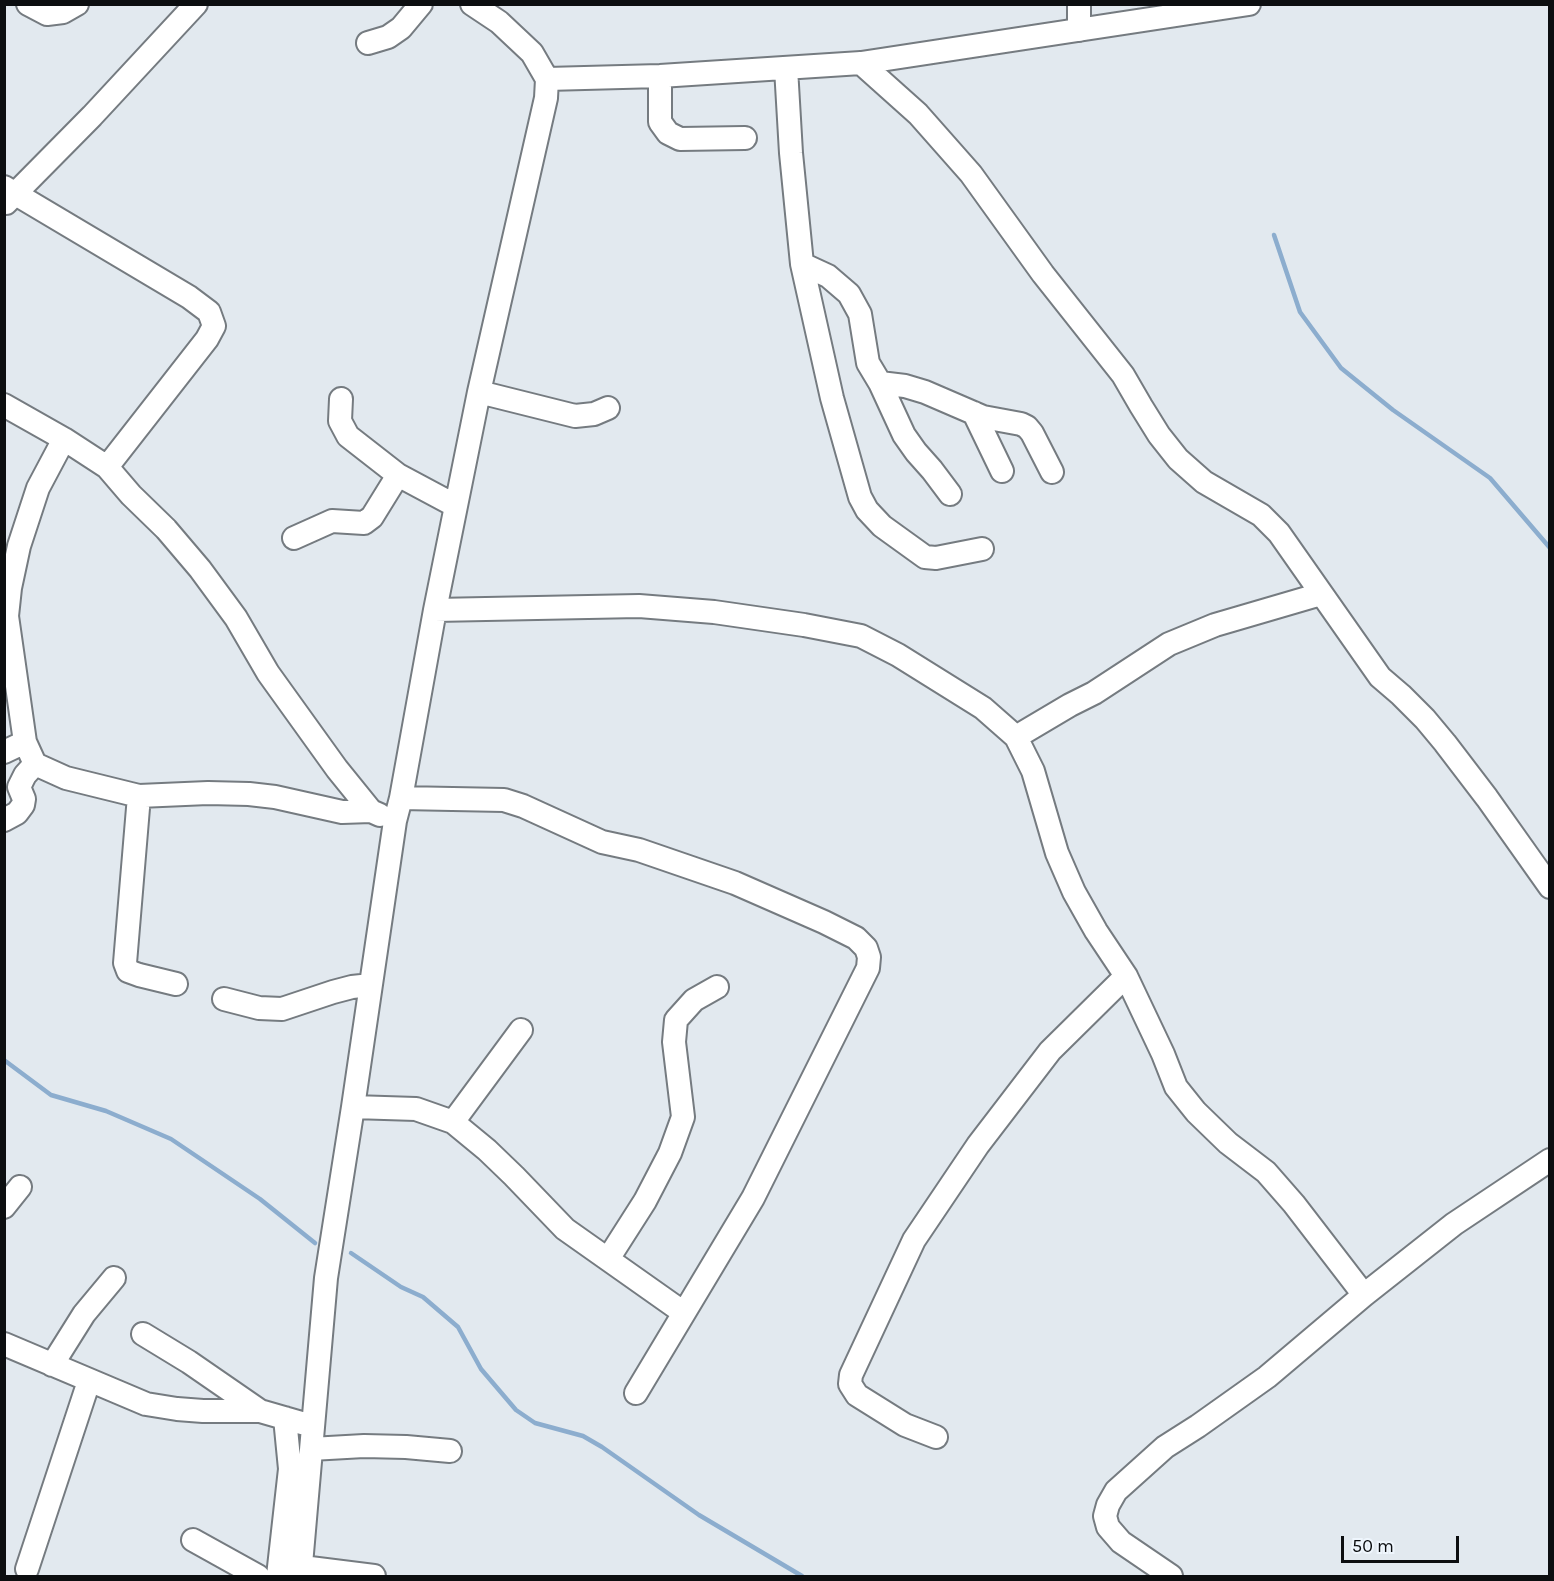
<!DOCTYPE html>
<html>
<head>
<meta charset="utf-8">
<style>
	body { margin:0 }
	#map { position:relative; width:1554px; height:1581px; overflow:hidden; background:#e2e9ef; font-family:Karla,sans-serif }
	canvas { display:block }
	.frame { position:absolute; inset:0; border:6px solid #0c0e10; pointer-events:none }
	.scale { position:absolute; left:1341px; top:1536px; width:118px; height:27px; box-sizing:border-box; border:3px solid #0c0e10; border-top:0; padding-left:8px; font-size:18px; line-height:21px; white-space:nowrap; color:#0c0e10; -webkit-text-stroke:4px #eff6fd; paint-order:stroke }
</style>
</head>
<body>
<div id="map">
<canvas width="1554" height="1581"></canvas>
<div class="frame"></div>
<div class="scale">50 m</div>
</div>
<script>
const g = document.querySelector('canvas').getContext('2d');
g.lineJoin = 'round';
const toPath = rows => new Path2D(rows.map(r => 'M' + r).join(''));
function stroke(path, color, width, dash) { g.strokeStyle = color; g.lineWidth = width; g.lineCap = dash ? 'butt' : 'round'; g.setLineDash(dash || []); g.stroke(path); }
const stream = toPath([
	[1274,235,1300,312,1341,368,1393,410,1490,478,1550,548],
	[4,1060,51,1095,106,1111,171,1139,260,1199,315,1243],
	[351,1253,401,1287,423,1297,458,1327,481,1369,516,1410,535,1423,583,1436,602,1447,699,1515,802,1576]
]);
const minor = toPath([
	[28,4,47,14,63,12,77,4],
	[1079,4,1079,30],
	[368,43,388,37,401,28,421,4],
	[861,63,918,114,971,174,1043,274,1123,375,1141,406,1159,435,1178,459,1204,482,1261,515,1279,533,1380,677,1401,695,1425,719,1445,743,1487,798,1550,887],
	[786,68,791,153,802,264,832,398,860,497,867,510,882,526,925,557,936,558,982,549],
	[660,76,660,122,668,133,680,139,745,138],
	[547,79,660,76,861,63,1249,4],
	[4,187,189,297,209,312,214,326,207,339,107,467],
	[6,203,92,116,196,4],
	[802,264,828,276,849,294,860,314,868,363,880,383,904,435,916,452,932,470,950,494],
	[880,383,905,386,925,392,983,417,1021,424,1027,427,1032,433,1052,472],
	[479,392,575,416,594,414,608,408],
	[341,399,340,421,348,436,398,475,456,506],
	[4,405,64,439,107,467,131,495,166,529,200,569,236,618,268,673,337,769,371,811,380,815],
	[974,413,1002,471],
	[64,439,38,488,19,546,10,588,7,616,25,742,35,764,66,778,139,796,208,793,249,794,275,797,342,812,371,811],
	[294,538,332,521,364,523,372,517,398,475],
	[435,610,639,606,714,612,804,625,861,636,898,655,983,708,1016,737,1033,771,1057,853,1074,892,1096,931,1126,976,1163,1054,1176,1087,1196,1112,1228,1143,1266,1172,1294,1204,1364,1295],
	[1016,737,1070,705,1094,693,1169,644,1215,625,1321,594],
	[4,752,25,742],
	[139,796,125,963,128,971,139,975,176,984],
	[401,798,504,800,523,806,602,842,639,850,735,883,824,922,856,938,866,948,869,957,868,968,753,1198,636,1393],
	[4,820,17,813,23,805,24,799,19,787,25,775,35,764],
	[224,999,259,1008,282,1009,333,992,352,987,371,985],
	[353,1107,416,1109,453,1122,487,1150,514,1176,565,1229,684,1313],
	[453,1122,521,1030],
	[4,1207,20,1187],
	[608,1259,645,1201,670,1153,683,1117,674,1042,676,1020,694,1000,717,987],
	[143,1334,189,1362,260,1411],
	[4,1344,146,1404,177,1409,203,1411,260,1411,312,1426],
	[52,1365,84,1314,114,1278],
	[936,1437,905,1425,857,1395,850,1384,851,1375,914,1240,978,1145,1050,1051,1126,976],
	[311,1449,364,1446,406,1447,450,1451],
	[193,1540,258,1576],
	[302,1567,374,1576],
	[27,1569,89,1381],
	[278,1576,290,1469,285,1418],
	[300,1576,326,1278,353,1107,395,821,401,798,435,610,479,392,546,98,547,79,532,53,499,22,472,4],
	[1171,1576,1121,1542,1108,1527,1105,1516,1108,1505,1116,1491,1165,1447,1198,1426,1267,1377,1364,1295,1454,1224,1550,1160]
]);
stroke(stream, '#8cadce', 4.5);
stroke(minor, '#757b80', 26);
stroke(minor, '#fff', 22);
</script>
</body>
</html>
